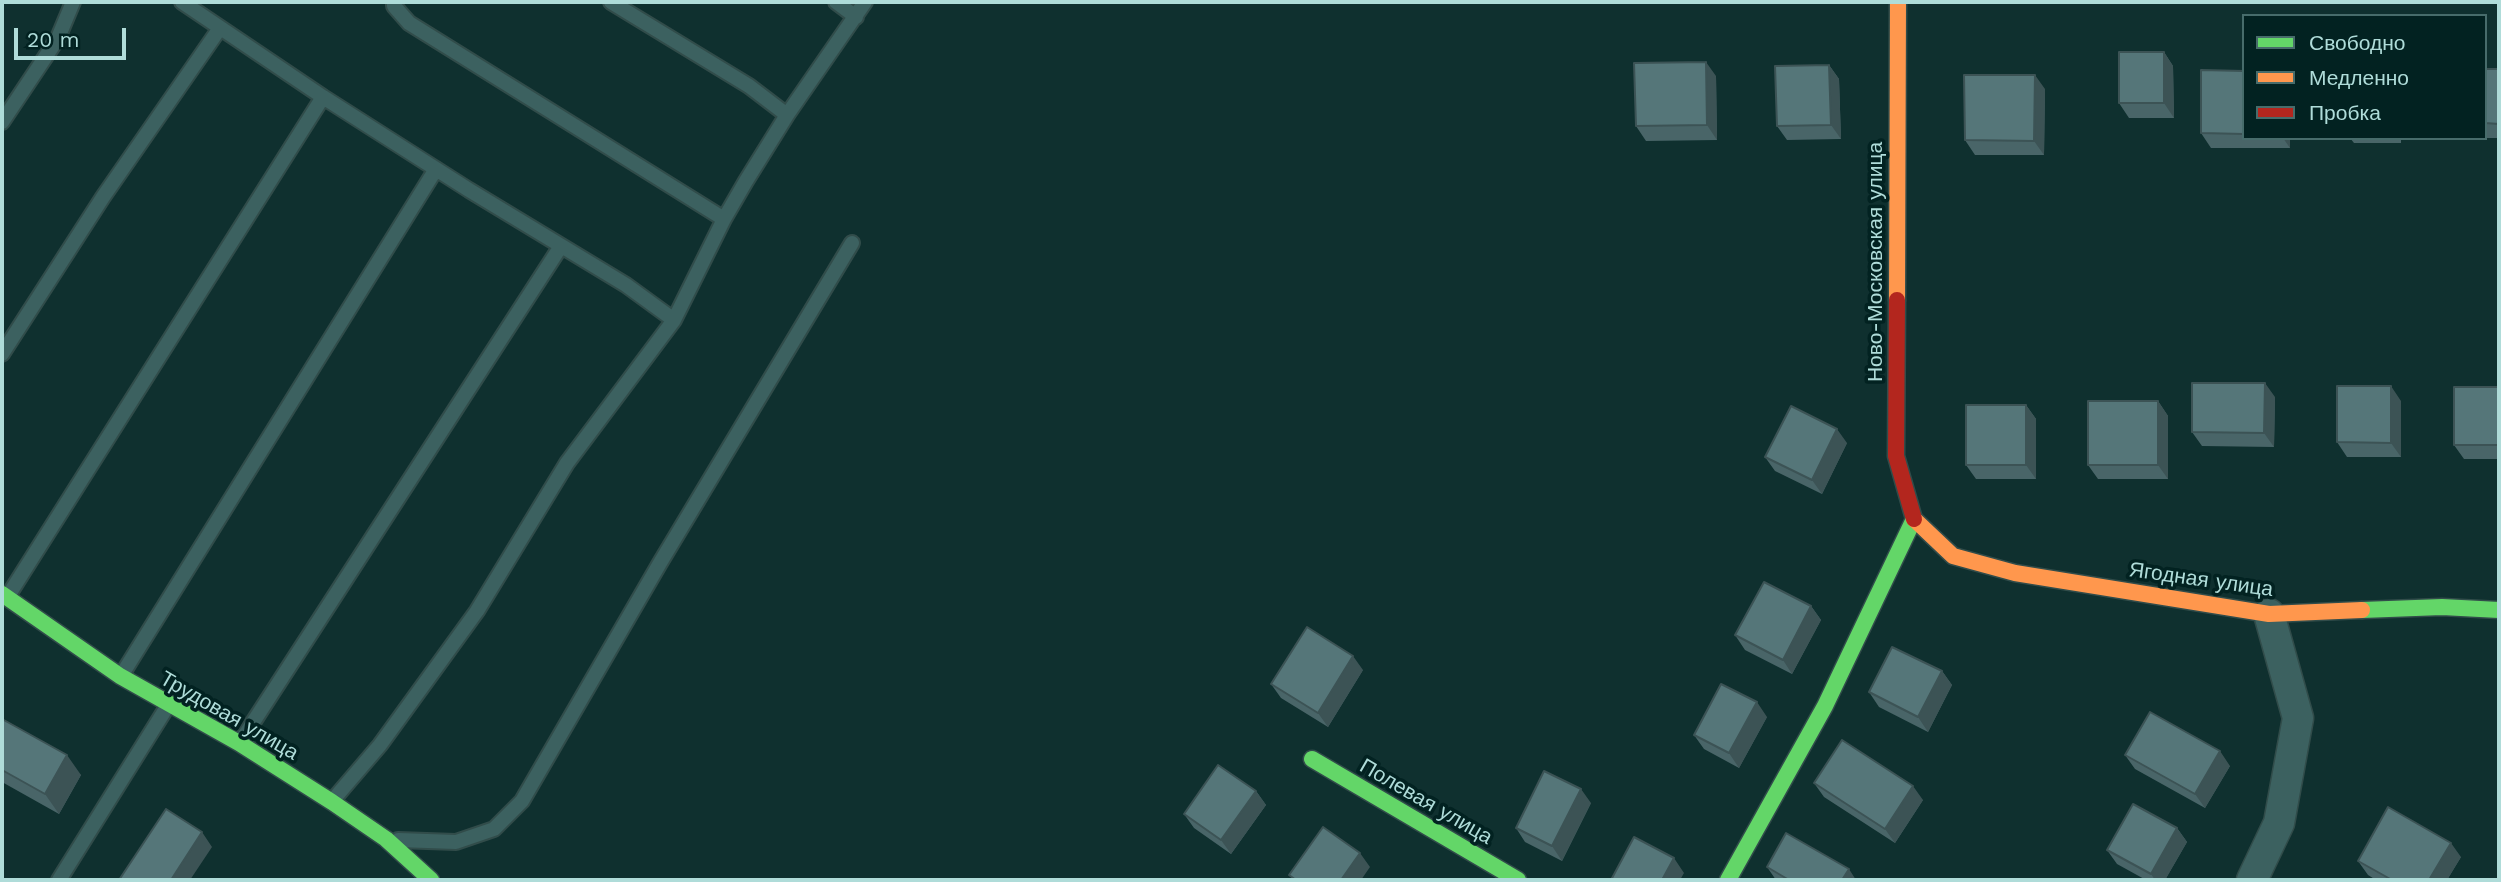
<!DOCTYPE html>
<html>
<head>
<meta charset="utf-8">
<style>
	body { margin:0 }
	#map { position:relative; width:2501px; height:882px; overflow:hidden; background:#0f302f; font-family:"Work Sans",sans-serif }
	canvas { display:block }
	.frame { position:absolute; inset:0; border:4px solid #afdcd9; pointer-events:none }
	.legend { position:absolute; left:2242px; top:14px; width:245px; height:126px; box-sizing:border-box; background:#022221; border:2px solid #476c6b; margin:0; padding:9px 12px; list-style:none; font-size:21px; color:#afdcd9 }
	.legend li { display:flex; align-items:center; gap:14px; height:35px }
	.legend b { width:35px; border:2px solid #476c6b }
	.scale { position:absolute; left:14px; top:28px; width:112px; height:32px; box-sizing:border-box; border:4px solid #afdcd9; border-top:0; padding-left:9px; font-size:21px; line-height:24px; white-space:nowrap; color:#afdcd9; -webkit-text-stroke:5px #022221; paint-order:stroke }
</style>
</head>
<body>
<div id="map">
<canvas width="2501" height="882"></canvas>
<div class="frame"></div>
<ul class="legend">
<li><b style="height:9px;background:#63d668"></b>Свободно</li>
<li><b style="height:9px;background:#ff974d"></b>Медленно</li>
<li><b style="height:9px;background:#b3261e"></b>Пробка</li>
</ul>
<div class="scale">20 m</div>
</div>
<script>
const g = document.querySelector('canvas').getContext('2d');
g.lineJoin = 'round';
const toPath = rows => new Path2D(rows.map(r => 'M' + r).join(''));
function stroke(path, color, width, dash) { g.strokeStyle = color; g.lineWidth = width; g.lineCap = dash ? 'butt' : 'round'; g.setLineDash(dash || []); g.stroke(path); }
function paint(path, color) { g.fillStyle = color; g.fill(path, 'evenodd'); }
function label(font, color, halo, rows, align = 'center') {
  g.font = font + ' "Work Sans",sans-serif'; g.lineWidth = 7; g.setLineDash([]); g.textBaseline = 'middle'; g.strokeStyle = halo; g.fillStyle = color; for (const [text, x, y, turn = 0] of rows) {
    g.save(); g.translate(x, y); g.rotate((+turn || 0) * Math.PI / 180); g.textAlign = isNaN(turn) ? turn : align; if (halo) g.strokeText(text, 0, 0); g.fillText(text, 0, 0); g.restore();
  }
}
const lane = toPath([
	[182,2,323,97,469,190,626,285,674,320],
	[394,2,394,6,409,23,724,219],
	[611,2,749,86,787,115],
	[836,2,856,17],
	[2,122,58,38,73,2],
	[2,354,103,197,220,28],
	[8,596,323,97],
	[121,676,436,169],
	[241,741,561,246],
	[333,800,380,745,477,611,567,463,674,320,724,219,746,181,787,115,865,2],
	[398,840,456,842,494,829,522,801,660,563,852,243],
	[59,880,167,707]
]);
const street = toPath([
	[2252,880,2279,823,2298,718,2269,614]
]);
const fast = toPath([
	[2,594,120,676,239,743,332,802,386,839,431,880],
	[2362,610,2442,607,2499,610],
	[1312,759,1518,880],
	[1728,880,1825,706,1914,519]
]);
const slow = toPath([
	[1897,300,1898,2],
	[1914,519,1953,556,2015,573,2269,614,2362,610]
]);
const jam = toPath([
	[1897,300,1896,456,1914,519]
]);
const wall = toPath([
	[2164,52,2173,66,2174,118,2129,118,2119,103],
	[1829,65,1839,79,1841,139,1787,140,1777,126],
	[2485,69,2499,69,2499,138,2485,138],
	[2244,71,2244,138,2290,138,2290,148,2211,148,2201,133],
	[1716,76,1717,140,1646,141,1636,126],
	[2045,89,2044,155,1975,155,1965,140],
	[2350,138,2401,138,2401,143,2354,143],
	[2499,387,2499,459,2464,459,2454,445],
	[2275,397,2274,447,2202,446,2192,432],
	[2158,401,2168,416,2168,479,2098,479,2088,465],
	[2401,401,2401,457,2347,457,2337,442],
	[2026,405,2036,419,2036,479,1976,479,1966,465],
	[1847,443,1822,494,1775,471,1765,457],
	[1811,606,1821,620,1792,674,1745,650,1735,635],
	[1363,670,1328,727,1281,698,1271,684],
	[1942,671,1952,685,1928,732,1879,707,1869,692],
	[1767,717,1739,768,1704,749,1694,735],
	[2,719,81,775,59,814,2,782],
	[2125,755,2230,766,2205,808,2135,769],
	[1814,783,1923,800,1895,843,1824,797],
	[1256,791,1266,805,1231,854,1194,828,1184,814],
	[1591,803,1562,861,1525,842,1516,828],
	[2177,828,2187,842,2165,880,2146,880,2117,864,2107,850],
	[2461,857,2447,880,2376,880,2368,875,2358,861],
	[1767,867,1856,880,1776,880]
]);
const shadedWall = toPath([
	[2164,52,2173,66,2174,118,2164,103],
	[1706,62,1716,76,1717,140,1707,125],
	[1829,65,1839,79,1841,139,1831,125],
	[2035,75,2045,89,2044,155,2034,141],
	[2283,138,2290,138,2290,148],
	[2265,383,2275,397,2274,447,2264,433],
	[2391,386,2401,401,2401,457,2391,443],
	[2158,401,2168,416,2168,479,2158,465],
	[2026,405,2036,419,2036,479,2026,465],
	[1837,429,1847,443,1822,494,1812,480],
	[1811,606,1821,620,1792,674,1783,660],
	[1353,656,1363,670,1328,727,1318,713],
	[1942,671,1952,685,1928,732,1918,717],
	[1757,702,1767,717,1739,768,1729,753],
	[2220,751,2230,766,2205,808,2195,794],
	[67,755,81,775,59,814,45,794],
	[1913,786,1923,800,1895,843,1885,829],
	[1581,789,1591,803,1562,861,1552,846],
	[1256,791,1266,805,1231,854,1221,840],
	[2177,828,2187,842,2165,880,2155,880,2151,874],
	[202,832,212,847,190,880,171,880],
	[2451,843,2461,857,2447,880,2429,880],
	[1360,853,1370,867,1361,880,1341,880],
	[1674,858,1684,873,1680,880,1662,880],
	[1849,869,1856,880,1842,880]
]);
const building = toPath([
	[2119,52,2164,52,2164,103,2119,103,2119,52],
	[1706,62,1707,125,1636,126,1634,63,1706,62],
	[1829,65,1831,125,1777,126,1775,66,1829,65],
	[2485,69,2499,69,2499,124,2485,123,2485,69],
	[2201,70,2244,71,2244,134,2201,133,2201,70],
	[1964,75,2035,75,2034,141,1965,140,1964,75],
	[2192,383,2265,383,2264,433,2192,432,2192,383],
	[2337,386,2391,386,2391,443,2337,442,2337,386],
	[2454,387,2499,387,2499,445,2454,445,2454,387],
	[2088,401,2158,401,2158,465,2088,465,2088,401],
	[1966,405,2026,405,2026,465,1966,465,1966,405],
	[1791,406,1837,429,1812,480,1765,457,1791,406],
	[1764,582,1811,606,1783,660,1735,635,1764,582],
	[1307,627,1353,656,1318,713,1271,684,1307,627],
	[1892,647,1942,671,1918,717,1869,692,1892,647],
	[1721,684,1757,702,1729,753,1694,735,1721,684],
	[2150,712,2220,751,2195,794,2125,755,2150,712],
	[2,719,67,755,45,794,2,770,2,719],
	[1842,740,1913,786,1885,829,1814,783,1842,740],
	[1218,765,1256,791,1221,840,1184,814,1218,765],
	[1544,771,1581,789,1552,846,1516,828,1544,771],
	[2133,804,2177,828,2151,874,2107,850,2133,804],
	[2388,807,2451,843,2429,880,2392,880,2358,861,2388,807],
	[166,809,202,832,171,880,119,880,166,809],
	[1323,827,1360,853,1341,880,1296,880,1289,875,1323,827],
	[1786,833,1849,869,1842,880,1789,880,1767,867,1786,833],
	[1634,837,1674,858,1662,880,1611,880,1634,837]
]);
const streetNames = [
	["Ново-Московская улица",1876,262,-90],
	["Ягодная улица",2201,580,8],
	["Трудовая улица",229,716,30],
	["Полевая улица",1426,802,30]
];
stroke(lane, '#314c4a', 18);
stroke(street, '#314c4a', 33);
stroke(fast, '#314c4a', 19);
stroke(slow, '#314c4a', 19);
stroke(jam, '#314c4a', 19);
stroke(lane, '#3c6160', 14);
stroke(street, '#3c6160', 30);
stroke(fast, '#63d668', 16);
stroke(slow, '#ff974d', 16);
stroke(jam, '#b3261e', 16);
paint(wall, '#496568');
paint(shadedWall, '#3c5355');
paint(building, '#557679');
stroke(building, '#3c5355', 2);
label('21px', '#afdcd9', '#022221', streetNames);
</script>
</body>
</html>
